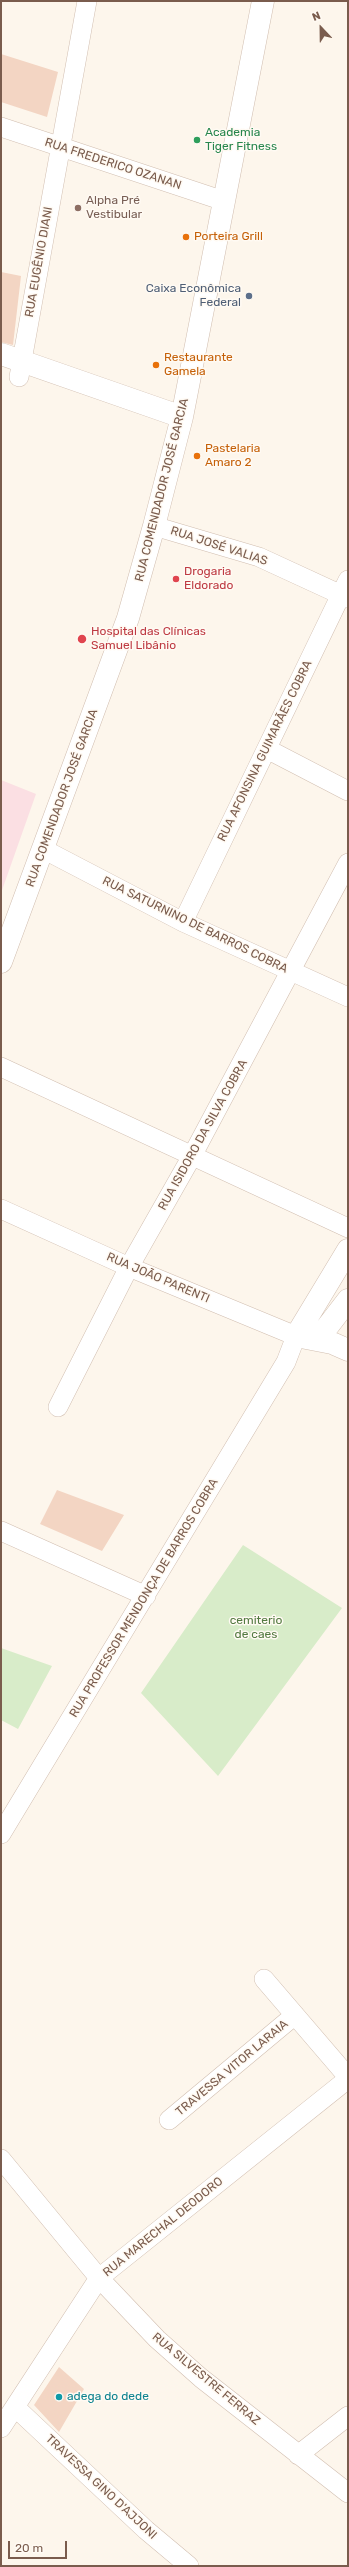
<!DOCTYPE html>
<html>
<head>
<meta charset="utf-8">
<style>
	body { margin:0 }
	#map { position:relative; width:349px; height:2567px; overflow:hidden; background:#fdf6ec; font-family:Rubik,sans-serif }
	canvas { display:block }
	.frame { position:absolute; inset:0; border:2px solid #7a5c4d; pointer-events:none }
	.north { position:absolute; left:301px; top:8px; width:40px; height:40px; -webkit-text-stroke:3px #fffaf3; paint-order:stroke; rotate:338deg; font-size:11px; font-weight:700; line-height:16px; text-align:center; color:#7a5c4d }
	.north::after { content:''; display:block; margin:auto; width:14px; height:18px; background:#7a5c4d; clip-path:polygon(50% 0,100% 100%,50% 72%,0 100%) }
	.scale { position:absolute; left:8px; top:2541px; width:59px; height:18px; box-sizing:border-box; border:2px solid #7a5c4d; border-top:0; padding-left:5px; font-size:12px; line-height:14px; white-space:nowrap; color:#7a5c4d; -webkit-text-stroke:3px #fffaf3; paint-order:stroke }
</style>
</head>
<body>
<div id="map">
<canvas width="349" height="2567"></canvas>
<div class="frame"></div>
<div class="north">N</div>
<div class="scale">20 m</div>
</div>
<script>
const g = document.querySelector('canvas').getContext('2d');
g.lineJoin = 'round';
function paint(path, color) { g.fillStyle = color; g.fill(path, 'evenodd'); }
const toPath = rows => new Path2D(rows.map(r => 'M' + r).join(''));
function stroke(path, color, width, dash) { g.strokeStyle = color; g.lineWidth = width; g.lineCap = dash ? 'butt' : 'round'; g.setLineDash(dash || []); g.stroke(path); }
function label(font, color, halo, rows, align = 'center') {
  g.font = font + ' Rubik,sans-serif'; g.lineWidth = 3; g.setLineDash([]); g.textBaseline = 'middle'; g.strokeStyle = halo; g.fillStyle = color; for (const [text, x, y, turn = 0] of rows) {
    g.save(); g.translate(x, y); g.rotate((+turn || 0) * Math.PI / 180); g.textAlign = isNaN(turn) ? turn : align; if (halo) g.strokeText(text, 0, 0); g.fillText(text, 0, 0); g.restore();
  }
}
const medical = toPath([
	[1,780,36,794,1,893]
]);
const green = toPath([
	[243,1545,342,1608,218,1776,141,1693],
	[1,1648,52,1666,18,1729,1,1720]
]);
const building = toPath([
	[1,54,58,72,47,117,1,102],
	[1,272,21,276,13,345,1,342],
	[57,1490,124,1515,102,1551,40,1524],
	[59,2367,84,2389,59,2432,34,2405]
]);
const minor = toPath([
	[1,127,224,201],
	[19,377,87,1],
	[154,526,259,557,348,598],
	[267,749,348,791],
	[43,849,183,922,348,997],
	[183,922,348,580],
	[1,1067,348,1228],
	[1,1209,129,1267,296,1336,286,1362,1,1834],
	[58,1407,129,1267,192,1156,348,863],
	[1,1531,146,1596],
	[264,1979,348,2077],
	[169,2120,295,2015],
	[1,2159,99,2278,157,2339,201,2378,348,2493],
	[15,2407,146,2530,189,2566],
	[1,2428,99,2278,348,2079],
	[298,2455,348,2416]
]);
const tertiary = toPath([
	[1,354,182,417],
	[1,962,128,618,154,526,182,417,263,1],
	[348,1250,296,1336,332,1343,348,1350],
	[318,1339,348,1300]
]);
const markers = [
	[197,140,4,"#2e9e5b"],
	[78,208,4,"#8d6e63"],
	[186,237,4,"#e8710a"],
	[249,296,4,"#5c6f8a"],
	[156,365,4,"#e8710a"],
	[197,456,4,"#e8710a"],
	[176,579,4,"#e0444e"],
	[82,639,5,"#e0444e"],
	[59,2397,4,"#0f9aa8"]
];
const leisureNames = [
	["Academia",205,133],
	["Tiger Fitness",205,147]
];
const streetNames = [
	["RUA FREDERICO OZANAN",113,164,18],
	["RUA EUGÊNIO DIANI",39,262,-80],
	["RUA COMENDADOR JOSÉ GARCIA",162,490,-76],
	["RUA JOSÉ VALIAS",219,546,18],
	["RUA AFONSINA GUIMARÃES COBRA",265,751,-64],
	["RUA COMENDADOR JOSÉ GARCIA",62,798,-70],
	["RUA SATURNINO DE BARROS COBRA",195,925,26],
	["RUA ISIDORO DA SILVA COBRA",203,1135,-61],
	["RUA JOÃO PARENTI",158,1278,23],
	["RUA PROFESSOR MENDONÇA DE BARROS COBRA",144,1598,-59],
	["TRAVESSA VITOR LARAIA",232,2068,-40],
	["RUA MARECHAL DEODORO",163,2227,-39],
	["RUA SILVESTRE FERRAZ",206,2379,40],
	["TRAVESSA GINO D'AJJONI",101,2487,43]
];
const educationNames = [
	["Alpha Pré",86,201],
	["Vestibular",86,215]
];
const foodNames = [
	["Porteira Grill",194,237],
	["Restaurante",164,358],
	["Gamela",164,372],
	["Pastelaria",205,449],
	["Amaro 2",205,463]
];
const serviceNames = [
	["Caixa Econômica",241,289],
	["Federal",241,303]
];
const healthNames = [
	["Drogaria",184,572],
	["Eldorado",184,586],
	["Hospital das Clínicas",91,632],
	["Samuel Libânio",91,646]
];
const parkNames = [
	["cemiterio",256,1621],
	["de caes",256,1635]
];
const cultureNames = [
	["adega do dede",67,2397]
];
paint(medical, '#fbdfe3');
paint(green, '#d8ecc9');
paint(building, '#f3d5c3');
stroke(minor, '#d1beb0', 20);
stroke(tertiary, '#d1beb0', 23);
stroke(minor, '#fff', 19);
stroke(tertiary, '#fff', 22);
for (const [x, y, r, color] of markers) { const dot = new Path2D(); dot.arc(x, y, r, 0, 2 * Math.PI); g.fillStyle = color; g.fill(dot); stroke(dot, '#fffaf3', 1.5); }
label('12px', '#27864d', '#fffaf3', leisureNames, 'left');
label('12px', '#7a5c4d', '#fffaf3', streetNames);
label('12px', '#785e54', '#fffaf3', educationNames, 'left');
label('12px', '#c56008', '#fffaf3', foodNames, 'left');
label('12px', '#4e5e75', '#fffaf3', serviceNames, 'right');
label('12px', '#be3a42', '#fffaf3', healthNames, 'left');
label('12px', '#537a41', '#fffaf3', parkNames);
label('12px', '#0d838f', '#fffaf3', cultureNames, 'left');
</script>
</body>
</html>
